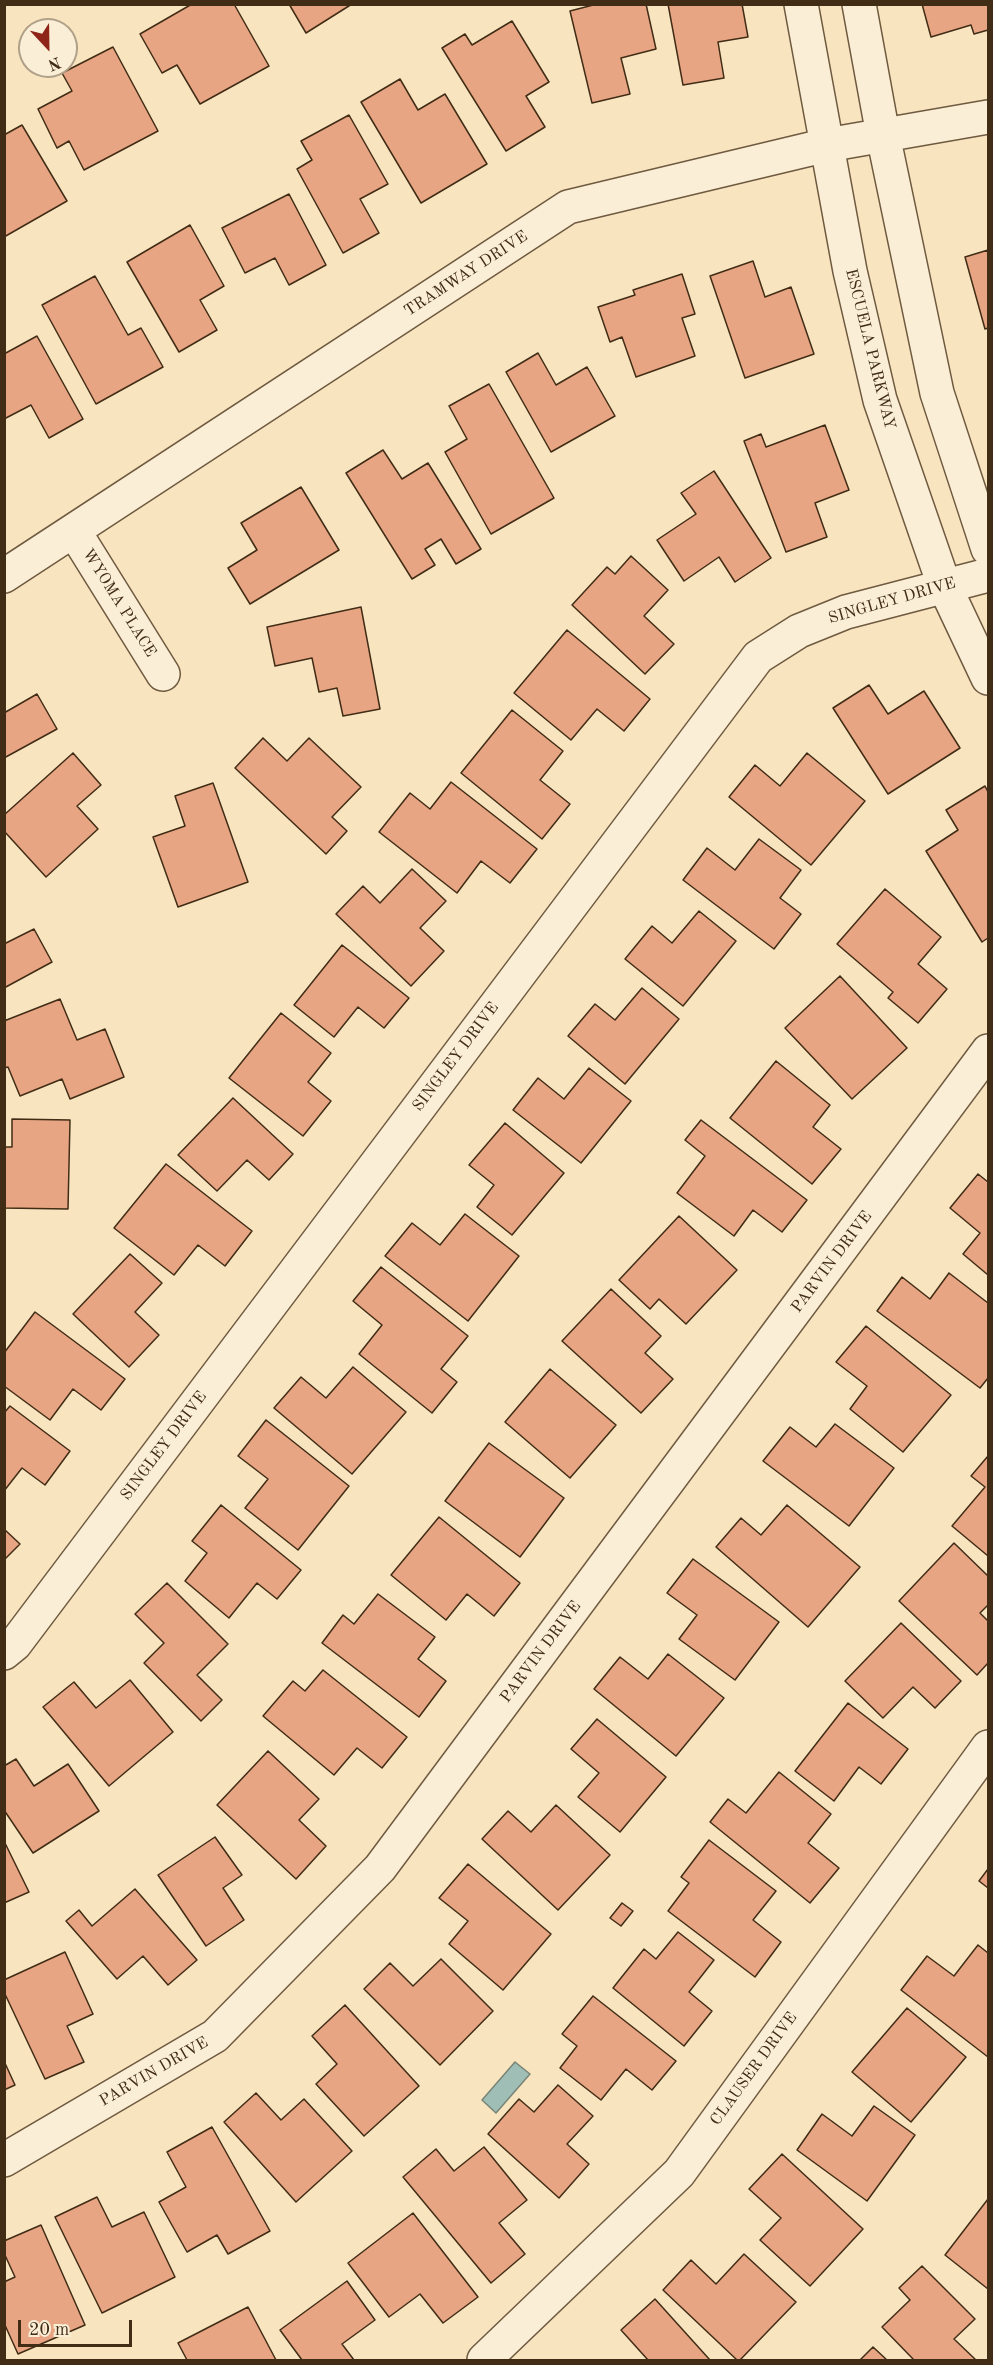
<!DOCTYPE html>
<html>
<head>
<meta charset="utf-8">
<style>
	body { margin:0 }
	#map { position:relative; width:993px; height:2365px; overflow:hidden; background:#f8e5c0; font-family:"Old Standard TT",serif }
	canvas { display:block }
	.frame { position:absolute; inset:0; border:6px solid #412c15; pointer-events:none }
	.north { position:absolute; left:18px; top:18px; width:60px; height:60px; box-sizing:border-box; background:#faeed6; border:2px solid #b0a089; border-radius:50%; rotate:158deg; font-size:16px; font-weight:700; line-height:24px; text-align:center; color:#412c15 }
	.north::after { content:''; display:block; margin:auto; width:21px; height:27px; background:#8f2418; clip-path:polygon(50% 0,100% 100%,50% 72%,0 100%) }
	.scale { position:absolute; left:18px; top:2320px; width:114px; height:27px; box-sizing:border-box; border:3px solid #412c15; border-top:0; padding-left:8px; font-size:18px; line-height:21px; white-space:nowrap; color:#412c15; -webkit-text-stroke:4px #faeed6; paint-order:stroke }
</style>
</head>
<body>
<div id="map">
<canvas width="993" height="2365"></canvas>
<div class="frame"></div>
<div class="north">N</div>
<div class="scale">20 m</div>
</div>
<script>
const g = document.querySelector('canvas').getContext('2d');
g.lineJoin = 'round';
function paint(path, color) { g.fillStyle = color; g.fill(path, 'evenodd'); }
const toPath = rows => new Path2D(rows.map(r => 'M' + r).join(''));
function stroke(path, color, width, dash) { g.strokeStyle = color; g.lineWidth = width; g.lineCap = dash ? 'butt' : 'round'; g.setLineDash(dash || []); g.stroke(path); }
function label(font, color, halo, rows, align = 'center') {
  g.font = font + ' "Old Standard TT",serif'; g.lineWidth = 4.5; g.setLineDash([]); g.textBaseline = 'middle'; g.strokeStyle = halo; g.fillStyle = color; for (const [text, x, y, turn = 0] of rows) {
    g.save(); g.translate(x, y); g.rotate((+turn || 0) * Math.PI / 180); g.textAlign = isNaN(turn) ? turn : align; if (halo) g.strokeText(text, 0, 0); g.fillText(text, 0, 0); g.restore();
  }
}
const water = toPath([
	[515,2062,530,2074,496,2113,482,2100,515,2062]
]);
const building = toPath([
	[192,4,234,4,269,66,200,104,177,65,162,73,140,34,192,4],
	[289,4,352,4,306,33,289,4],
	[597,4,646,4,656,49,621,58,630,94,592,103,570,11,597,4],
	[668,4,742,4,748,37,718,42,724,78,683,85,668,4],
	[922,4,988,4,988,30,974,34,971,25,931,37,922,4],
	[512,21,549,82,526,96,545,127,506,151,442,48,465,34,472,45,512,21],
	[113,47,158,131,84,170,69,141,57,148,38,109,72,91,62,73,113,47],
	[400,79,418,110,445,94,487,164,421,203,361,102,400,79],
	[349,115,388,184,360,199,379,233,343,253,297,169,312,160,301,141,349,115],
	[22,125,67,201,4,237,4,135,22,125],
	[289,194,326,265,289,285,275,258,245,273,222,228,289,194],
	[190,225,224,286,200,300,217,330,179,352,127,262,190,225],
	[988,250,988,328,985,329,965,257,988,250],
	[753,261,765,297,791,287,814,354,745,378,710,276,753,261],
	[682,274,695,314,682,318,695,356,636,377,622,337,610,342,598,307,635,295,633,290,682,274],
	[95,276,128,335,141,328,163,367,96,404,42,305,95,276],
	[37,336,83,419,49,438,31,405,4,419,4,354,37,336],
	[538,353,556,385,587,367,615,416,551,452,506,372,538,353],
	[489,384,554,498,491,534,445,452,467,439,449,406,489,384],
	[825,425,849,490,815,503,827,537,786,552,744,441,761,434,766,447,825,425],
	[383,450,402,479,428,463,481,549,456,564,441,539,425,549,435,565,412,579,346,473,383,450],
	[714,471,771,558,735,582,719,557,684,581,657,540,696,514,681,493,714,471],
	[301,487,339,550,250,604,228,568,257,550,241,523,301,487],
	[631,556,668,590,644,616,674,644,645,674,572,605,607,567,615,574,631,556],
	[361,607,380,709,343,716,337,688,319,692,312,658,275,666,267,627,361,607],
	[567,630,650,699,624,731,597,709,571,740,514,693,567,630],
	[869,685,888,714,924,691,960,748,888,794,833,708,869,685],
	[37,694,57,729,4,758,4,713,37,694],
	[512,710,563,751,540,780,570,804,542,839,461,773,512,710],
	[263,738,287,761,309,738,361,787,332,817,347,831,326,854,235,768,263,738],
	[73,753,101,785,77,806,98,829,46,877,4,831,4,815,73,753],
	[807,753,865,801,811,865,729,797,755,765,780,786,807,753],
	[451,782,537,849,510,883,481,861,457,893,379,832,410,793,430,809,451,782],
	[213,783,248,882,178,907,153,837,185,826,175,796,213,783],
	[985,786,988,792,988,938,982,942,926,851,958,830,946,810,985,786],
	[759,839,801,870,780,898,801,914,774,949,683,880,707,848,735,870,759,839],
	[412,869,446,901,420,928,444,951,411,986,336,914,363,886,380,903,412,869],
	[885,889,941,937,918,964,947,989,918,1023,888,998,893,992,837,944,885,889],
	[699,911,736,941,683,1006,625,959,652,926,672,943,699,911],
	[34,929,52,962,4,988,4,944,34,929],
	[342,945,409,998,384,1028,358,1007,334,1037,294,1005,342,945],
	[840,976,907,1048,852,1099,785,1028,840,976],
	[642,988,679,1019,625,1084,568,1036,595,1004,615,1020,642,988],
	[60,999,77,1040,105,1029,124,1077,70,1099,62,1079,20,1096,8,1067,4,1068,4,1021,60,999],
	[281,1013,331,1053,308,1082,331,1101,303,1136,229,1078,281,1013],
	[776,1061,830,1105,813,1127,841,1149,812,1184,730,1118,776,1061],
	[589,1068,631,1101,581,1163,513,1110,538,1078,564,1099,589,1068],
	[233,1098,293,1154,269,1180,247,1160,217,1191,178,1155,233,1098],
	[12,1119,70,1120,68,1209,4,1208,4,1147,12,1147,12,1119],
	[701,1120,807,1200,782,1232,753,1210,734,1236,677,1193,705,1156,685,1140,701,1120],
	[505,1123,564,1173,512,1235,477,1207,494,1185,469,1165,505,1123],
	[166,1164,252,1231,225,1266,198,1245,174,1275,114,1228,166,1164],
	[978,1174,988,1182,988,1275,963,1254,980,1233,950,1208,978,1174],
	[465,1214,519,1256,468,1321,385,1256,412,1223,440,1245,465,1214],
	[679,1216,737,1270,686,1324,659,1299,650,1309,619,1280,679,1216],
	[130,1254,162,1283,135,1312,159,1335,129,1367,73,1314,130,1254],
	[381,1267,468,1336,441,1369,457,1382,432,1413,359,1354,382,1325,353,1301,381,1267],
	[949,1273,988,1303,988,1378,980,1388,877,1311,902,1277,930,1299,949,1273],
	[611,1289,661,1336,645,1353,673,1379,641,1413,562,1341,611,1289],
	[35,1312,125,1379,101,1410,73,1389,50,1420,4,1386,4,1353,35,1312],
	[866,1326,951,1395,903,1452,850,1409,867,1386,836,1362,866,1326],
	[353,1367,406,1412,352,1474,274,1408,301,1377,326,1398,353,1367],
	[550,1369,616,1425,570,1478,505,1422,550,1369],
	[10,1406,70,1451,45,1485,22,1468,4,1491,4,1413,10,1406],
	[266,1420,349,1486,298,1550,245,1508,268,1479,238,1456,266,1420],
	[835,1424,894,1468,849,1526,763,1461,790,1427,816,1447,835,1424],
	[489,1443,564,1498,520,1557,445,1501,489,1443],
	[988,1456,988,1556,952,1526,985,1487,971,1476,988,1456],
	[221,1505,301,1570,277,1599,257,1583,229,1618,185,1581,207,1553,192,1541,221,1505],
	[787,1505,860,1567,808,1627,716,1547,741,1518,761,1535,787,1505],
	[439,1517,520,1583,494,1616,467,1594,446,1620,391,1575,439,1517],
	[4,1529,20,1544,4,1560,4,1529],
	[954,1543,988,1576,988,1605,980,1613,988,1621,988,1663,977,1675,899,1601,954,1543],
	[693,1559,779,1622,735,1680,679,1639,697,1615,667,1593,693,1559],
	[167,1583,228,1644,197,1675,222,1700,201,1721,144,1663,164,1643,135,1614,167,1583],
	[378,1594,435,1637,418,1659,446,1681,419,1717,322,1643,343,1615,354,1624,378,1594],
	[901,1623,961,1681,935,1708,913,1687,883,1718,845,1681,901,1623],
	[668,1654,724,1698,676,1756,594,1689,620,1657,648,1679,668,1654],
	[323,1670,407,1737,382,1768,357,1748,334,1775,263,1716,293,1681,305,1691,323,1670],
	[130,1680,173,1732,109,1786,43,1707,74,1682,96,1708,130,1680],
	[848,1703,908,1749,881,1784,859,1767,834,1801,795,1771,848,1703],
	[597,1719,666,1777,620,1832,578,1797,599,1773,571,1749,597,1719],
	[268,1751,319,1799,299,1820,326,1846,296,1879,217,1805,268,1751],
	[16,1759,34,1786,68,1764,99,1811,33,1853,4,1810,4,1766,16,1759],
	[779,1772,831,1814,808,1843,839,1868,810,1903,710,1822,728,1799,746,1813,779,1772],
	[556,1805,610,1855,558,1910,482,1839,508,1811,531,1832,556,1805],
	[215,1837,242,1875,223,1888,244,1920,206,1946,158,1875,215,1837],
	[709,1840,776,1891,753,1920,781,1942,755,1977,668,1911,689,1883,681,1877,709,1840],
	[4,1841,29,1892,4,1903,4,1841],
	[468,1864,551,1934,503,1990,449,1944,468,1921,439,1898,468,1864],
	[988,1869,988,1888,979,1881,988,1869],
	[135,1889,197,1960,168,1985,143,1956,117,1979,66,1921,79,1910,92,1926,135,1889],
	[622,1903,633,1911,621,1926,610,1918,622,1903],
	[678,1932,714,1960,689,1992,712,2011,684,2046,613,1988,644,1949,656,1959,678,1932],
	[978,1945,988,1953,988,2057,901,1990,927,1956,954,1976,978,1945],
	[65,1952,93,2014,67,2026,84,2062,45,2079,4,1992,4,1980,65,1952],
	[441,1959,493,2011,440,2065,364,1989,390,1963,413,1986,441,1959],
	[593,1996,676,2061,652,2090,626,2069,601,2100,560,2068,577,2046,562,2034,593,1996],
	[345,2005,419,2086,364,2136,316,2084,337,2064,312,2036,345,2005],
	[907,2008,966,2057,911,2122,852,2072,907,2008],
	[4,2061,15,2085,4,2090,4,2061],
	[558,2085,593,2116,567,2144,589,2164,559,2198,488,2134,519,2099,534,2112,558,2085],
	[256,2093,281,2120,304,2099,352,2151,296,2202,224,2122,256,2093],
	[874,2106,915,2135,867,2201,797,2150,822,2114,852,2136,874,2106],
	[212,2127,270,2231,228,2254,217,2235,187,2252,159,2202,186,2187,167,2152,212,2127],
	[484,2147,527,2200,499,2223,525,2254,491,2283,403,2177,436,2149,454,2171,484,2147],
	[782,2154,863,2229,810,2286,760,2240,781,2218,749,2189,782,2154],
	[97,2197,112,2227,144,2212,175,2277,102,2313,55,2217,97,2197],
	[988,2199,988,2289,945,2255,988,2199],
	[413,2213,478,2297,443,2323,420,2294,389,2317,348,2263,413,2213],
	[41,2225,85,2325,18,2354,4,2323,4,2282,15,2277,4,2253,4,2241,41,2225],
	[744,2254,796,2302,740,2360,737,2360,663,2290,691,2260,716,2284,744,2254],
	[922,2266,975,2319,954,2339,976,2360,914,2360,882,2327,910,2300,899,2288,922,2266],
	[347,2281,375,2320,342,2344,354,2360,302,2360,280,2330,347,2281],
	[655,2299,710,2360,648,2360,621,2330,655,2299],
	[248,2307,276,2360,187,2360,178,2343,248,2307],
	[873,2347,887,2360,860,2360,873,2347]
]);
const minor = toPath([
	[801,4,850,271,880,400,944,585,988,678],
	[859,4,883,135,937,393,988,549],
	[74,531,163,674],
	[4,576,568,207,827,145,988,117],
	[4,1653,15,1644,758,657,799,631,846,612,988,575],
	[4,2160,215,2036,380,1868,988,1051],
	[484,2360,679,2173,988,1747]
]);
const streetNames = [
	["TRAMWAY DRIVE",466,274,-33],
	["ESCUELA PARKWAY",870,349,76],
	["SINGLEY DRIVE",892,601,-16],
	["WYOMA PLACE",119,603,58],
	["SINGLEY DRIVE",456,1057,-53],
	["PARVIN DRIVE",832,1262,-53],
	["SINGLEY DRIVE",164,1446,-53],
	["PARVIN DRIVE",541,1652,-53],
	["CLAUSER DRIVE",754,2069,-54],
	["PARVIN DRIVE",154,2072,-30]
];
paint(water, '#9ebeb6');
stroke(water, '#798476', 1.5);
paint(building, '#e7a583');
stroke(building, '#412c15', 1.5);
stroke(minor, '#6f5a40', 36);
stroke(minor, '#faeed6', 33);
label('16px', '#412c15', '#faeed6', streetNames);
</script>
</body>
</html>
